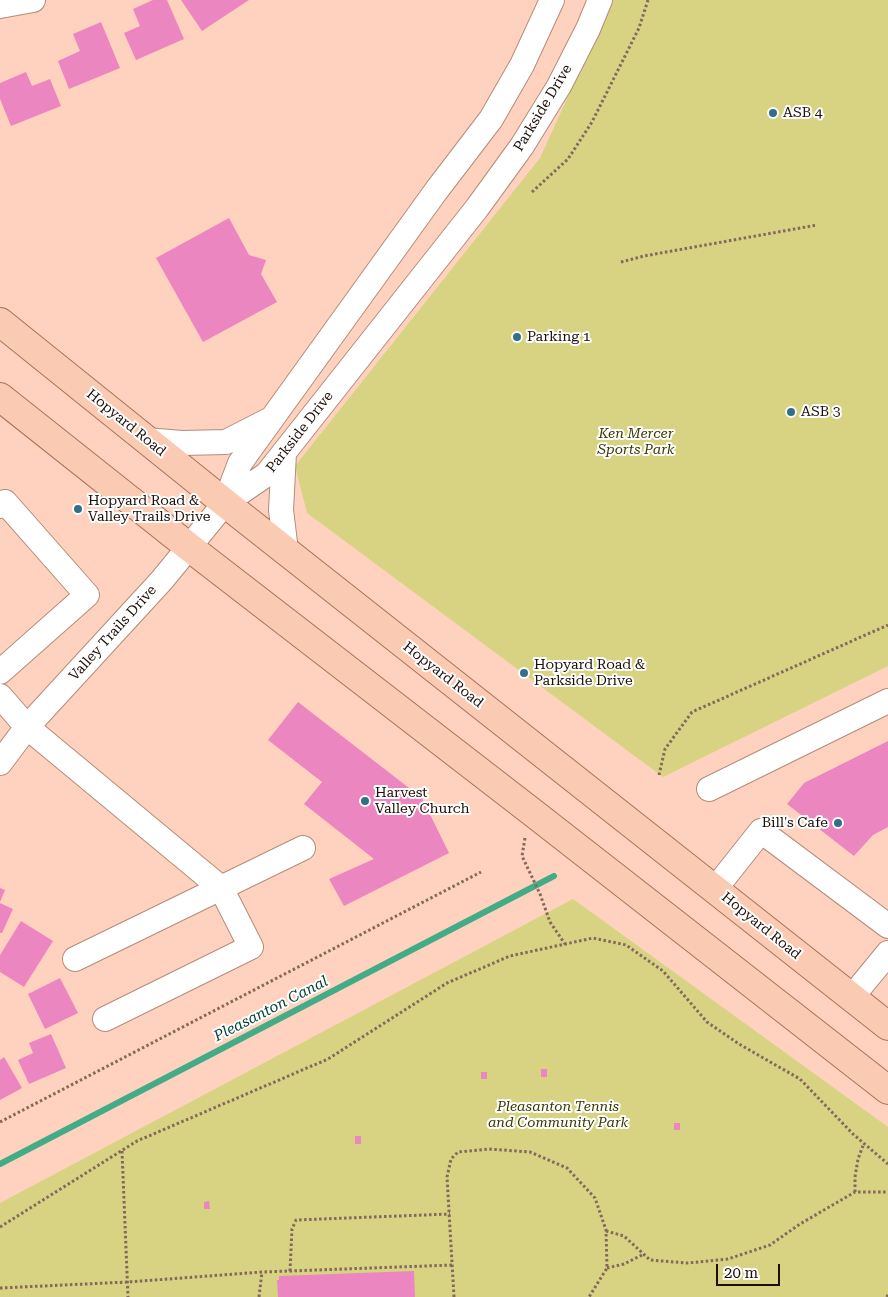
<!DOCTYPE html>
<html>
<head>
<meta charset="utf-8">
<style>
	body { margin:0 }
	#map { position:relative; width:888px; height:1297px; overflow:hidden; background:#fed2be; font-family:"Roboto Serif",serif }
	canvas { display:block }
	.scale { position:absolute; left:716px; top:1264px; width:64px; height:22px; box-sizing:border-box; border:2px solid #1e1009; border-top:0; padding-left:6px; font-size:15px; line-height:18px; white-space:nowrap; color:#1e1009; -webkit-text-stroke:4px #fefefe; paint-order:stroke }
</style>
</head>
<body>
<div id="map">
<canvas width="888" height="1297"></canvas>
<div class="scale">20 m</div>
</div>
<script>
const g = document.querySelector('canvas').getContext('2d');
g.lineJoin = 'round';
function paint(path, color) { g.fillStyle = color; g.fill(path, 'evenodd'); }
const toPath = rows => new Path2D(rows.map(r => 'M' + r).join(''));
function stroke(path, color, width, dash) { g.strokeStyle = color; g.lineWidth = width; g.lineCap = dash ? 'butt' : 'round'; g.setLineDash(dash || []); g.stroke(path); }
function label(font, color, halo, rows, align = 'center') {
  g.font = font + ' "Roboto Serif",serif'; g.lineWidth = 4; g.setLineDash([]); g.textBaseline = 'middle'; g.strokeStyle = halo; g.fillStyle = color; for (const [text, x, y, turn = 0] of rows) {
    g.save(); g.translate(x, y); g.rotate((+turn || 0) * Math.PI / 180); g.textAlign = isNaN(turn) ? turn : align; if (halo) g.strokeText(text, 0, 0); g.fillText(text, 0, 0); g.restore();
  }
}
const green = toPath([
	[612,0,888,0,888,666,663,777,307,513,295,466,540,158],
	[573,899,888,1127,888,1297,0,1297,0,1203]
]);
const stream = toPath([
	[0,1164,554,876]
]);
const building = toPath([
	[153,0,167,0,184,39,136,60,124,33,140,26,133,9],
	[181,0,249,0,202,31],
	[101,22,120,68,69,89,58,61,80,51,73,34],
	[26,72,32,86,50,79,61,106,11,126,0,99,0,83],
	[229,218,249,255,266,260,261,274,277,302,203,342,156,258],
	[298,702,422,798,449,853,344,906,329,879,374,859,304,804,322,782,268,740],
	[888,741,888,827,873,835,854,856,787,804,804,783],
	[0,888,5,890,0,902],
	[0,903,13,909,2,933,0,933],
	[21,921,53,941,24,987,0,972,0,955],
	[60,978,78,1013,45,1029,28,994],
	[51,1034,66,1068,29,1084,18,1060,33,1053,29,1043],
	[4,1057,22,1088,0,1100,0,1060],
	[541,1069,547,1069,547,1077,541,1077],
	[481,1072,487,1072,487,1079,481,1079],
	[674,1123,680,1123,680,1130,674,1130],
	[355,1136,361,1136,361,1144,355,1144],
	[209,1201,210,1209,204,1209,204,1202],
	[414,1271,415,1297,278,1297,277,1280,279,1280,279,1276]
]);
const path = toPath([
	[532,192,568,159,592,122,639,28,648,0],
	[621,262,644,256,817,225],
	[659,775,665,749,692,712,888,625],
	[525,838,522,856,540,894,550,922,565,944],
	[0,1122,481,872],
	[122,1151,128,1297],
	[855,1192,855,1177,858,1159,864,1143],
	[0,1227,137,1141,328,1059,447,983,510,956,593,938,626,945,663,971,707,1022,739,1044,800,1079,853,1134,888,1164],
	[606,1231,624,1236,650,1260,687,1263,728,1259,770,1245,800,1224,855,1192,888,1192],
	[607,1268,624,1264,644,1254],
	[290,1271,292,1229,296,1220,450,1214],
	[0,1288,128,1282,262,1272,453,1265],
	[259,1297,262,1272],
	[454,1297,447,1177,451,1159,458,1152,489,1149,530,1152,567,1168,595,1198,606,1230,607,1268,589,1297],
	[887,1297,888,1294]
]);
const minor = toPath([
	[0,6,33,0],
	[146,440,182,443,226,442,269,420],
	[284,453,281,510,286,551],
	[225,503,240,463,436,191,491,119,522,65,552,0],
	[0,506,5,502,87,595,0,672],
	[0,696,27,727,221,888,251,947,105,1019],
	[0,763,27,727,162,580,225,503,267,474,477,208,522,146,559,86,588,29,600,0],
	[709,789,888,701],
	[715,889,761,831,888,926],
	[75,959,303,848],
	[851,998,888,953]
]);
const major = toPath([
	[0,322,225,503,888,1026],
	[0,397,189,547,532,812,888,1090]
]);
const markers = [
	[773,113,5,"#336f86"],
	[517,337,5,"#336f86"],
	[791,412,5,"#336f86"],
	[78,509,5,"#336f86"],
	[524,673,5,"#336f86"],
	[365,801,5,"#336f86"],
	[838,823,5,"#336f86"]
];
const streetNames = [
	["Parkside Drive",543,108,-59],
	["Hopyard Road",126,423,39],
	["Parkside Drive",300,432,-52],
	["Valley Trails Drive",113,633,-48],
	["Hopyard Road",443,675,38],
	["Hopyard Road",761,926,39]
];
const poiNames = [
	["ASB 4",783,113],
	["Parking 1",527,337],
	["ASB 3",801,412],
	["Hopyard Road &",88,501],
	["Valley Trails Drive",88,517],
	["Hopyard Road &",534,665],
	["Parkside Drive",534,681],
	["Harvest",375,793],
	["Valley Church",375,809],
	["Bill's Cafe",828,823,"right"]
];
const parkNames = [
	["Ken Mercer",636,434],
	["Sports Park",636,450],
	["Pleasanton Tennis",558,1107],
	["and Community Park",558,1123]
];
const waterNames = [
	["Pleasanton Canal",271,1009,-27]
];
paint(green, '#d7d382');
stroke(stream, '#43ac86', 6);
paint(building, '#ec86c1');
stroke(minor, '#b48c79', 26);
stroke(major, '#aa7257', 30);
stroke(path, '#84685b', 3, [2.5, 2.5]);
stroke(minor, '#fff', 24);
stroke(major, '#facab3', 28);
for (const [x, y, r, color] of markers) { const dot = new Path2D(); dot.arc(x, y, r, 0, 2 * Math.PI); g.fillStyle = color; g.fill(dot); stroke(dot, '#fefefe', 2); }
label('14px', '#1e1009', '#fefefe', streetNames);
label('14px', '#1e1009', '#fefefe', poiNames, 'left');
label('italic 14px', '#3b3803', '#fefefe', parkNames);
label('italic 15px', '#054431', '#fefefe', waterNames);
</script>
</body>
</html>
